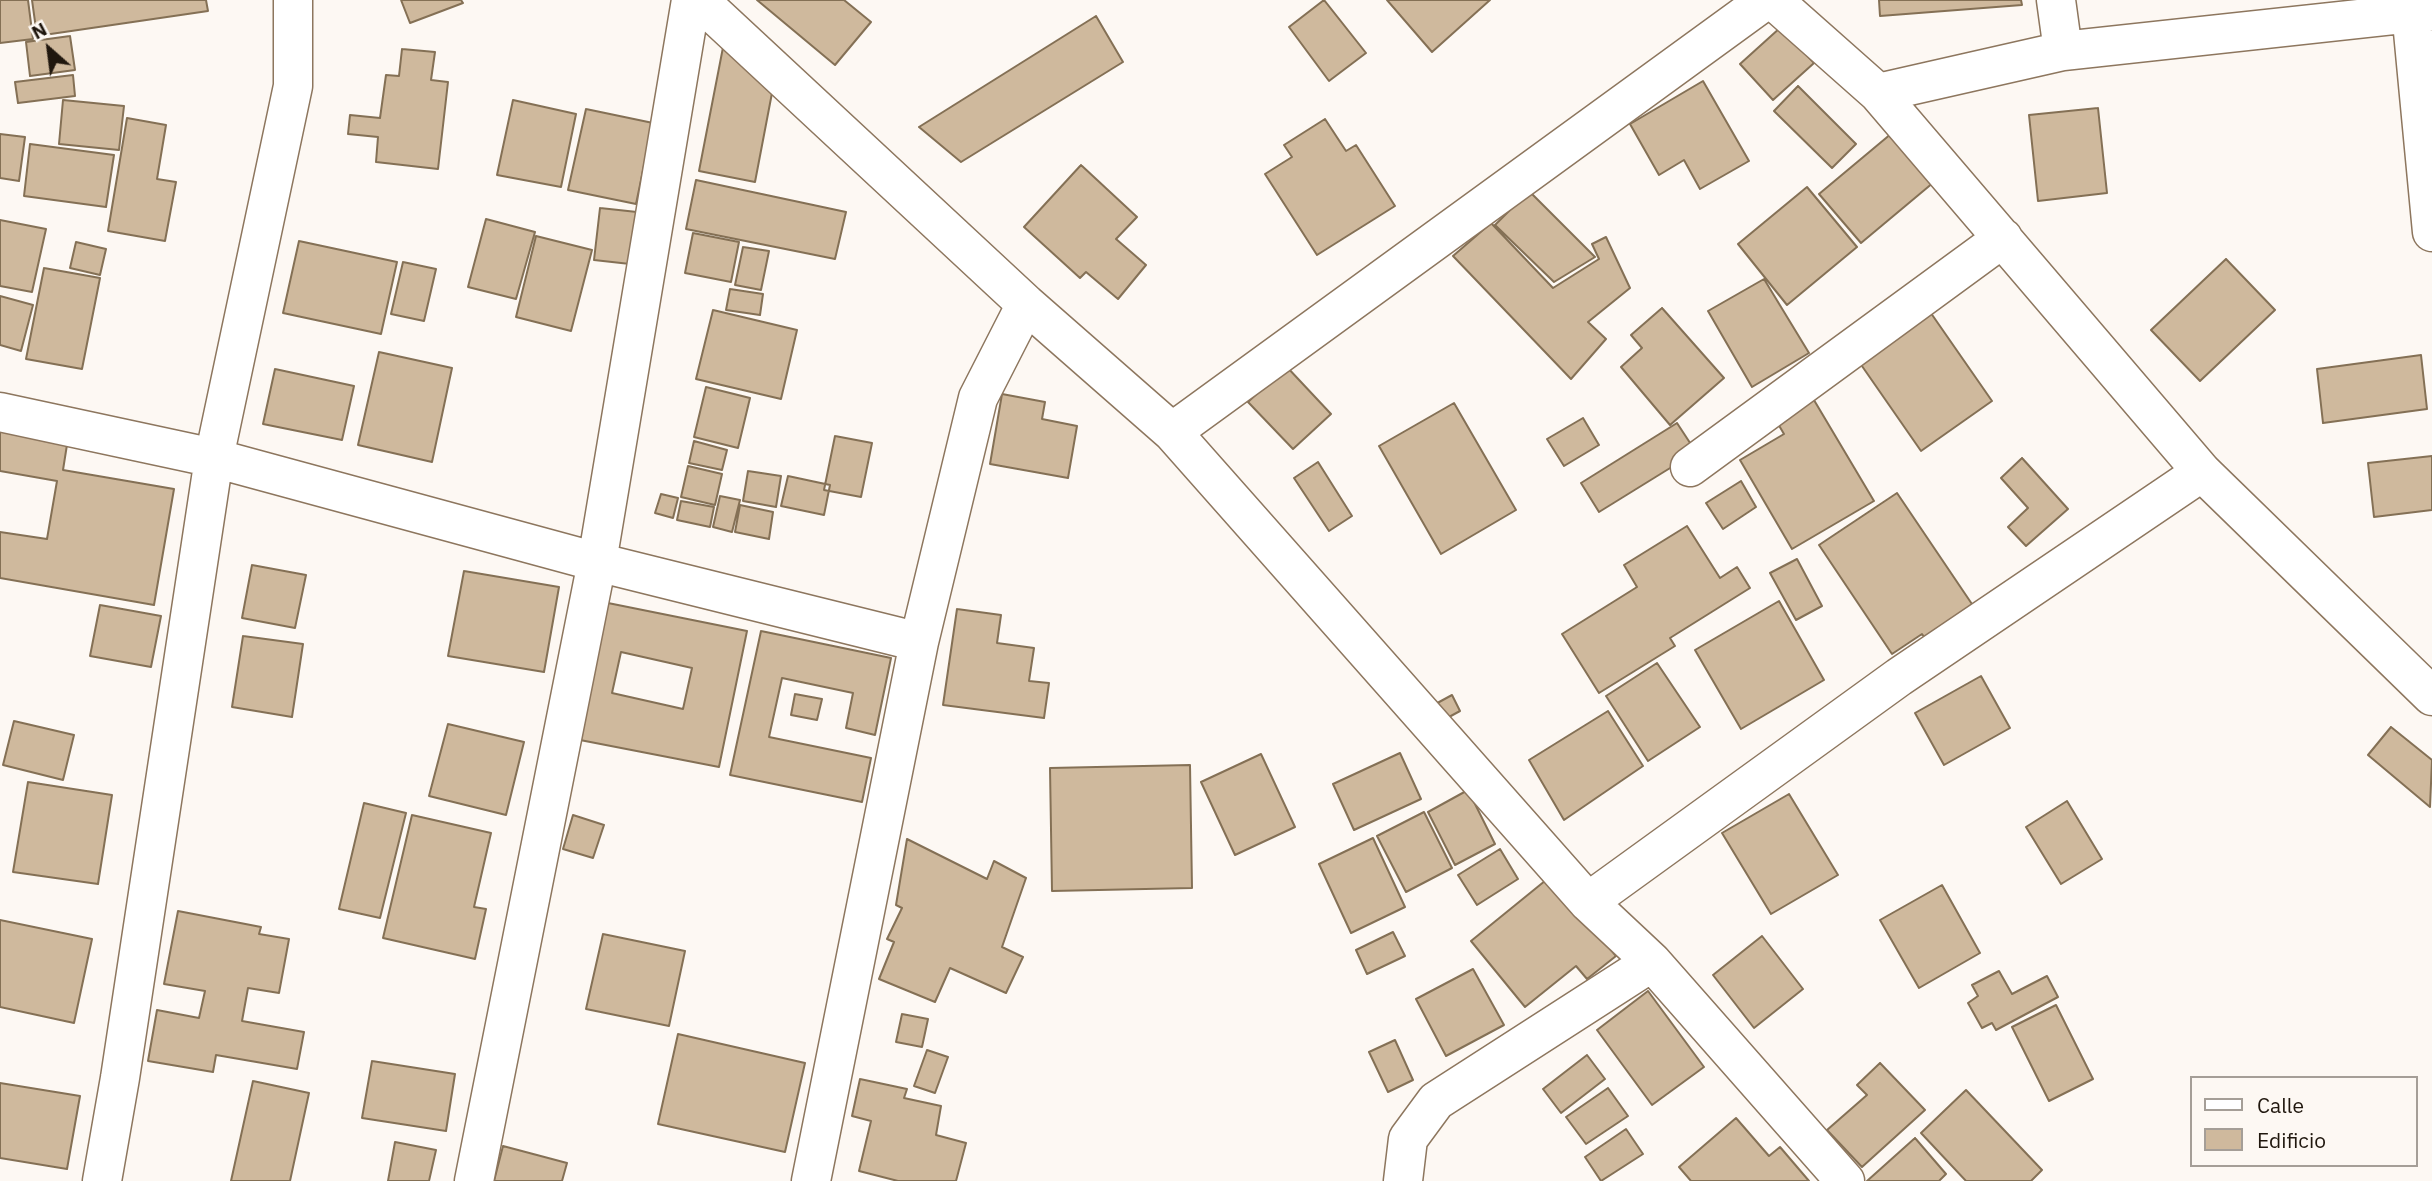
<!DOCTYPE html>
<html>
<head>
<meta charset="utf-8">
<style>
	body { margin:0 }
	#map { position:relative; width:2432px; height:1181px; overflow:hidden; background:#fdf8f3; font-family:"IBM Plex Sans",sans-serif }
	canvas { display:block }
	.legend { position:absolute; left:2190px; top:1076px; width:228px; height:91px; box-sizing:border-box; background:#fdf8f3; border:2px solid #a59e97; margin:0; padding:9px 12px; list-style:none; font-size:21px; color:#20170e }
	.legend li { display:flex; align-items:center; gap:14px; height:35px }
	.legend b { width:35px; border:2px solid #a59e97 }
	.north { position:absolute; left:14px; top:14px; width:70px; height:70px; -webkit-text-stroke:5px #fdf8f3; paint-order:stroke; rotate:332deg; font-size:19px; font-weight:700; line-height:28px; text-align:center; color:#20170e }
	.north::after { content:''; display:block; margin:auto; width:24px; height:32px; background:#20170e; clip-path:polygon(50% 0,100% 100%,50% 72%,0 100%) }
</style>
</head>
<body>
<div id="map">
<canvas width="2432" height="1181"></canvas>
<ul class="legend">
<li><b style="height:9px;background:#fff"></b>Calle</li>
<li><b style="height:19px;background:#cfb99d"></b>Edificio</li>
</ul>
<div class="north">N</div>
</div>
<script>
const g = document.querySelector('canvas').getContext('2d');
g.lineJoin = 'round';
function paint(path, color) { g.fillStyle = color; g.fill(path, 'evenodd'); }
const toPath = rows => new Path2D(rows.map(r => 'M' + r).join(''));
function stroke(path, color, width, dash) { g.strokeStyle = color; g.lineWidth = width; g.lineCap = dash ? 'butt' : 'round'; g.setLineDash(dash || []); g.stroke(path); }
const building = toPath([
	[0,0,28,0,33,39,0,43,0,0],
	[32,0,206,0,208,11,37,36,32,0],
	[401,0,461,0,463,3,410,23,401,0],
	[757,0,844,0,871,22,835,65,757,0],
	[1324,0,1366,53,1329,81,1289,27,1324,0],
	[1387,0,1490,0,1432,52,1387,0],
	[1879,0,2021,0,2022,5,1880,16,1879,0],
	[1096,16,1123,62,961,162,919,127,1096,16],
	[1781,27,1814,63,1773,100,1740,64,1781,27],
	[726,32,776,72,755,182,699,171,726,32],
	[70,36,75,70,30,76,26,42,70,36],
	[402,49,435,52,431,80,448,82,438,169,376,162,378,137,348,134,350,115,380,118,386,75,399,76,402,49],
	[73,75,75,96,18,103,15,82,73,75],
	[1703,81,1749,161,1700,189,1684,160,1659,175,1630,124,1703,81],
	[1798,86,1856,144,1832,168,1774,111,1798,86],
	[63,100,124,106,119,150,59,144,63,100],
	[513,100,576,114,561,187,497,175,513,100],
	[2098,108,2107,193,2038,201,2029,115,2098,108],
	[586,109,653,123,636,204,568,190,586,109],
	[127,118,166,125,157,179,176,182,165,241,108,231,127,118],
	[1325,119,1346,151,1356,145,1395,206,1317,255,1265,174,1292,157,1284,145,1325,119],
	[1898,128,1940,177,1861,243,1819,194,1898,128],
	[0,134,25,137,19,181,0,178,0,134],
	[30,144,114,155,106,207,24,196,30,144],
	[1081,165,1137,217,1116,239,1146,265,1118,299,1086,272,1080,278,1024,227,1081,165],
	[696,180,846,212,835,259,686,229,696,180],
	[1807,187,1857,247,1787,305,1738,244,1807,187],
	[1529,191,1595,257,1554,282,1495,225,1529,191],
	[600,208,637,212,630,264,594,260,600,208],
	[486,219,535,232,516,299,468,287,486,219],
	[0,220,46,229,32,292,0,286,0,220],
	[1491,223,1553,288,1599,259,1592,244,1606,237,1630,288,1588,322,1606,339,1571,379,1453,256,1491,223],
	[693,233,739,242,731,282,685,273,693,233],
	[536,236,592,250,571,331,516,317,536,236],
	[299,241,397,262,381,334,283,313,299,241],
	[76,242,106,249,100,275,70,268,76,242],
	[743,247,769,251,761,290,735,285,743,247],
	[2226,259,2275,310,2200,381,2151,330,2226,259],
	[403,262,436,269,424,321,391,314,403,262],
	[44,268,100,278,82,369,26,359,44,268],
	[1764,279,1809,353,1752,387,1708,311,1764,279],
	[730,289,763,294,760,315,726,310,730,289],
	[0,296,33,305,21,351,0,345,0,296],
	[1926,306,1992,401,1921,451,1855,356,1926,306],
	[1662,308,1724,378,1670,425,1621,367,1642,348,1631,335,1662,308],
	[713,310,797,330,781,399,696,379,713,310],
	[379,352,452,368,432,462,358,445,379,352],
	[2421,355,2427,409,2323,423,2317,369,2421,355],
	[1286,366,1331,414,1293,449,1248,402,1286,366],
	[275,369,354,386,342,440,263,424,275,369],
	[706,387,750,398,738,448,694,437,706,387],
	[1808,390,1874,501,1792,549,1740,460,1784,434,1771,412,1808,390],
	[1002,394,1045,402,1042,419,1077,426,1068,478,990,464,1002,394],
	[1454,403,1516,510,1441,554,1379,446,1454,403],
	[1583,418,1599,445,1564,466,1547,439,1583,418],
	[0,421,69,432,63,470,174,489,154,605,0,578,0,532,47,539,57,481,0,471,0,421],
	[1677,423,1696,452,1599,512,1581,483,1677,423],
	[835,436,872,443,861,497,824,490,835,436],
	[694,441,727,450,722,470,689,463,694,441],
	[2432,456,2432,510,2374,517,2368,463,2432,456],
	[2022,458,2068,509,2026,546,2008,527,2028,508,2001,478,2022,458],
	[1318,462,1352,516,1329,531,1294,478,1318,462],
	[688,466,722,474,715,505,681,497,688,466],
	[748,471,781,476,776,507,743,501,748,471],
	[788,476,830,485,824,515,781,506,788,476],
	[1741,481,1756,507,1723,529,1706,503,1741,481],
	[1897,493,1978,613,1930,645,1922,634,1892,654,1819,545,1897,493],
	[661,494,678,498,673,518,655,513,661,494],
	[720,496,740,500,732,532,713,527,720,496],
	[681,501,714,507,710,527,677,520,681,501],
	[740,505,773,512,769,539,735,532,740,505],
	[1687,526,1720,578,1737,567,1750,588,1670,638,1675,646,1599,693,1562,634,1637,587,1624,565,1687,526],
	[1797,559,1822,606,1796,620,1770,573,1797,559],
	[252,565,306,575,295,628,242,618,252,565],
	[464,571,559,587,544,672,448,656,464,571],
	[1779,601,1824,680,1741,729,1695,650,1779,601],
	[608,603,747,631,719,767,580,740,608,603],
	[621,652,692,668,683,709,612,693,621,652],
	[100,605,161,616,151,667,90,656,100,605],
	[957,609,1001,615,997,643,1034,648,1029,681,1049,683,1044,718,943,705,957,609],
	[761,631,891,658,875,735,846,728,853,693,782,678,769,737,871,758,862,802,730,775,761,631],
	[243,636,303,644,292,717,232,707,243,636],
	[1657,663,1700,727,1648,761,1606,696,1657,663],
	[1981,676,2010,728,1944,765,1915,713,1981,676],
	[795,694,822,699,817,720,791,715,795,694],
	[1452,695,1460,711,1438,723,1430,707,1452,695],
	[1608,711,1643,766,1564,820,1529,760,1608,711],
	[14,721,74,735,63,780,3,765,14,721],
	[448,724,524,742,506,815,429,796,448,724],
	[2391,727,2432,760,2430,807,2368,755,2391,727],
	[1400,753,1421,799,1354,830,1333,784,1400,753],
	[1261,754,1295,827,1235,855,1201,782,1261,754],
	[1190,765,1192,888,1052,891,1050,768,1190,765],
	[28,782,112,795,98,884,13,872,28,782],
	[1468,790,1495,844,1455,865,1428,812,1468,790],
	[1789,794,1838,875,1771,914,1722,833,1789,794],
	[2067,801,2102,859,2061,884,2026,827,2067,801],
	[364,803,406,813,380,918,339,909,364,803],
	[1424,812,1452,868,1406,892,1377,836,1424,812],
	[412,815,491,833,474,907,486,909,475,959,383,938,412,815],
	[573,815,604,825,593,858,563,849,573,815],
	[1373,838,1405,907,1351,933,1319,864,1373,838],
	[907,839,987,879,994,861,1026,878,1002,947,1023,957,1006,993,950,968,935,1002,879,979,894,942,887,939,902,908,896,905,907,839],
	[1500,849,1518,879,1477,905,1458,875,1500,849],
	[1551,876,1616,956,1587,979,1576,966,1525,1007,1471,941,1551,876],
	[1942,885,1980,953,1919,988,1880,920,1942,885],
	[178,911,261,927,259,934,289,939,279,993,248,988,242,1021,304,1032,297,1069,216,1055,213,1072,148,1061,157,1010,199,1018,205,991,164,984,178,911],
	[0,920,92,939,74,1023,0,1007,0,920],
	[1393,932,1405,956,1367,974,1356,950,1393,932],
	[603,934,685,951,669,1026,586,1009,603,934],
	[1762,936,1803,989,1754,1028,1713,975,1762,936],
	[1473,969,1504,1025,1446,1056,1416,999,1473,969],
	[1999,971,2012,994,2047,976,2058,997,1996,1030,1992,1023,1982,1028,1968,1003,1978,996,1972,985,1999,971],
	[1648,991,1704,1067,1652,1105,1597,1030,1648,991],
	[2056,1005,2093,1079,2049,1101,2012,1027,2056,1005],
	[902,1014,928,1019,922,1047,896,1042,902,1014],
	[678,1034,805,1063,785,1152,658,1124,678,1034],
	[1395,1040,1413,1080,1388,1092,1369,1052,1395,1040],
	[927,1050,948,1057,935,1093,914,1086,927,1050],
	[1587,1055,1605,1079,1561,1113,1543,1089,1587,1055],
	[372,1061,455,1074,446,1131,362,1118,372,1061],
	[1880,1063,1925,1110,1862,1167,1827,1130,1867,1095,1857,1085,1880,1063],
	[860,1079,907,1089,904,1098,941,1106,936,1135,966,1143,956,1181,898,1181,859,1171,871,1121,852,1116,860,1079],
	[253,1081,309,1093,290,1181,231,1181,253,1081],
	[0,1083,80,1096,67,1169,0,1158,0,1083],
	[1608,1088,1628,1116,1586,1144,1566,1117,1608,1088],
	[1966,1090,2042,1170,2031,1181,1966,1181,1921,1133,1966,1090],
	[1736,1118,1769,1156,1780,1147,1809,1181,1691,1181,1679,1167,1736,1118],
	[1626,1129,1643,1154,1601,1181,1585,1157,1626,1129],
	[1915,1138,1946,1174,1939,1181,1867,1181,1915,1138],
	[395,1142,436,1150,429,1181,388,1181,395,1142],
	[503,1146,567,1163,562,1181,494,1181,503,1146]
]);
const minor = toPath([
	[699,0,1026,304,1172,432,1588,902,1652,962,1845,1181],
	[1773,0,1878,93,2202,472,2432,696],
	[2056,0,2063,51],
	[2410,0,2432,232],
	[1878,93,2063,51,2432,11],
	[0,412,214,458,597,562,919,642],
	[1172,432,1766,0],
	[1690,467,2003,238],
	[1588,902,1899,677,2202,472],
	[102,1181,120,1078,214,458,293,86,293,0],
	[474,1181,597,562,691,0],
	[811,1181,919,642,978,398,1026,304],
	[1403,1181,1408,1139,1436,1101,1652,962]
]);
paint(building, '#cfb99d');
stroke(building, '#847055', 2);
stroke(minor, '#8d765e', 41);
stroke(minor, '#fff', 38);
</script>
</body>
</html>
